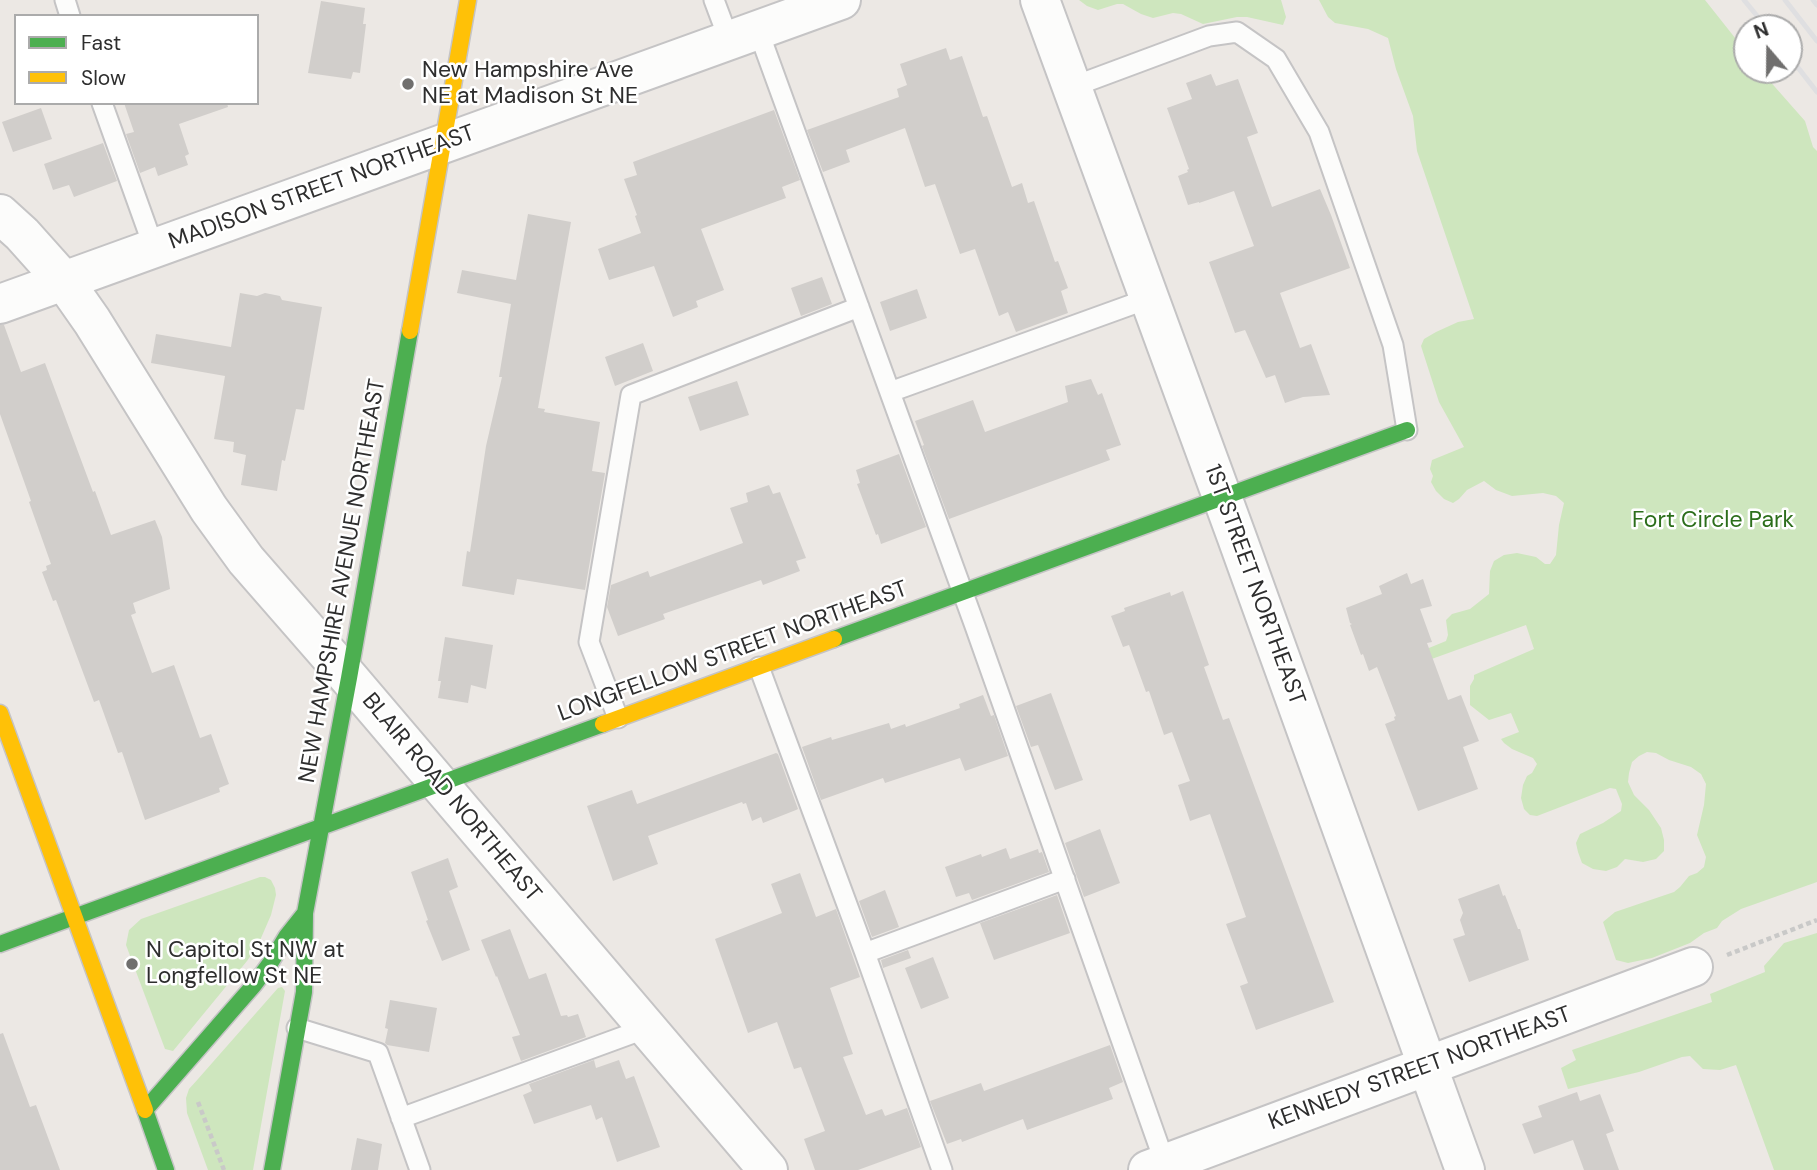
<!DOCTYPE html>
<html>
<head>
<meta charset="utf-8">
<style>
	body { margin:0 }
	#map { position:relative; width:1817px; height:1170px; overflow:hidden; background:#ece8e4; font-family:"DM Sans",sans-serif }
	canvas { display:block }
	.legend { position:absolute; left:14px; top:14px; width:245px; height:91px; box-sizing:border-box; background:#fff; border:2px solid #ababab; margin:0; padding:9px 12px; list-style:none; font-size:21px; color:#2e2e2e }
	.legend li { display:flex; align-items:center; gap:14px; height:35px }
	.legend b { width:35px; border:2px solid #ababab }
	.north { position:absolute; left:1733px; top:14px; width:70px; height:70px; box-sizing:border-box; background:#fff; border:2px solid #ababab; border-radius:50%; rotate:340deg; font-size:19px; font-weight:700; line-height:28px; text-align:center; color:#2e2e2e }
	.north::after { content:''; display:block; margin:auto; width:24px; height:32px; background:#706f6e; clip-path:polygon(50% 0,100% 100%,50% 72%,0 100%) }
</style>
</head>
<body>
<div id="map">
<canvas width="1817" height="1170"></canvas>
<ul class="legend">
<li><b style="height:9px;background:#4caf50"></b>Fast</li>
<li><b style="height:9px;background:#ffc107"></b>Slow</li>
</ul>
<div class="north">N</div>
</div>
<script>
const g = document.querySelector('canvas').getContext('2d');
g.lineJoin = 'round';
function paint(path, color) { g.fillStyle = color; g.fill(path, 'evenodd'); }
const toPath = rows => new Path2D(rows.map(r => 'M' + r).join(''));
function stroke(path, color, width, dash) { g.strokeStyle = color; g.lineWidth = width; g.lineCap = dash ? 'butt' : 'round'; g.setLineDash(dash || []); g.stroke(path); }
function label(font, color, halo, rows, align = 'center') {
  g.font = font + ' "DM Sans",sans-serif'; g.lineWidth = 5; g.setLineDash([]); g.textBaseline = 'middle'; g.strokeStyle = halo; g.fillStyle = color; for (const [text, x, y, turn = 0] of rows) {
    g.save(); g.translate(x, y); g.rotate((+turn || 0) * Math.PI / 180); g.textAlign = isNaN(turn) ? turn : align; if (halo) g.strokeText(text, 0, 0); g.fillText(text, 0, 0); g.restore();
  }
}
const green = toPath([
	[1079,0,1281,0,1286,17,1283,25,1247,17,1237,17,1203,24,1181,14,1173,13,1153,18,1141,14,1123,4,1117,4,1098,10,1087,6],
	[1319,0,1705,0,1747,53,1747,70,1760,70,1805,121,1813,147,1817,151,1817,882,1741,909,1722,921,1717,928,1704,933,1690,943,1652,958,1628,963,1616,960,1603,922,1615,912,1674,892,1680,887,1689,876,1697,873,1704,867,1706,857,1697,835,1704,805,1706,784,1701,774,1691,767,1669,760,1656,753,1647,752,1639,756,1632,762,1629,773,1628,782,1634,795,1649,810,1661,828,1664,840,1664,851,1656,859,1643,862,1625,859,1617,867,1606,871,1593,869,1582,863,1578,852,1576,843,1580,834,1603,823,1621,811,1622,804,1616,789,1610,788,1537,816,1530,815,1524,809,1521,798,1523,785,1527,776,1532,773,1537,764,1533,758,1512,749,1504,743,1501,739,1519,732,1511,713,1489,720,1470,705,1470,686,1474,679,1474,675,1534,649,1526,625,1415,665,1424,650,1446,641,1448,635,1446,620,1452,614,1470,609,1489,594,1490,571,1494,561,1504,555,1517,553,1536,557,1545,564,1550,564,1556,555,1559,525,1564,503,1556,496,1543,493,1512,496,1496,490,1484,481,1467,490,1459,499,1453,503,1444,499,1436,491,1431,482,1433,476,1430,469,1432,460,1464,447,1439,402,1421,346,1424,339,1436,332,1458,322,1474,319,1417,151,1413,116,1396,69,1388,38,1368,29,1335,23,1328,17],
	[260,877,265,877,271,880,275,888,276,895,271,915,258,945,247,961,173,1051,165,1049,126,945,129,930,141,919],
	[1817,933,1817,1170,1774,1170,1736,1065,1720,1070,1703,1069,1690,1056,1682,1057,1639,1072,1568,1089,1561,1068,1576,1060,1572,1050,1712,1002,1710,994,1765,972,1764,966,1784,943],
	[282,987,285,991,253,1170,208,1170,187,1113,186,1098,189,1089,198,1079,278,988]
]);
const building = toPath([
	[321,1,365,8,363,24,366,24,360,73,353,72,351,79,308,73],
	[946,48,950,60,962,56,983,117,987,116,1012,187,1022,183,1028,203,1034,201,1055,262,1058,261,1068,288,1061,291,1068,313,1016,332,1008,312,999,316,975,249,960,254,935,184,925,187,905,128,846,150,850,162,823,172,807,130,899,97,897,89,907,85,900,64],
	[1211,74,1216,86,1238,79,1258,133,1247,137,1272,207,1320,189,1331,215,1350,268,1280,293,1300,348,1311,344,1330,395,1303,397,1285,403,1275,375,1266,378,1246,332,1245,330,1235,333,1209,262,1254,246,1234,191,1199,203,1199,202,1188,205,1178,176,1188,172,1187,170,1189,169,1167,108,1192,99,1186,83],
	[124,103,227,103,228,107,179,124,189,154,185,156,188,165,158,176,155,167,140,173,126,134,134,132],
	[41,108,52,139,13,152,2,122],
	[774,110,800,180,782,187,786,198,701,229,724,290,696,301,698,307,673,317,654,266,609,280,598,249,641,233,635,216,637,215,624,179,637,175,633,162],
	[103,143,117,181,74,197,69,185,53,190,44,164],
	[528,214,571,222,538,408,545,409,544,412,600,422,592,471,605,473,585,590,517,579,514,595,462,586,467,551,470,552,486,446,502,377,499,377,511,304,457,293,462,270,516,280],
	[822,277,832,304,801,316,791,288],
	[917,289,927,318,890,331,880,302],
	[240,293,257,296,265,293,280,296,282,300,322,307,304,410,296,409,285,461,282,460,277,491,241,485,246,455,233,452,234,442,214,439,225,376,151,363,156,334,231,347],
	[0,325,4,325,21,372,45,363,93,492,95,491,111,535,155,520,162,537,170,589,133,603,136,613,131,615,152,673,174,665,200,738,211,734,229,784,219,788,220,792,145,820,122,752,118,753,99,700,94,702,56,600,53,601,42,572,47,570,46,566,51,564,29,502,31,501,0,414],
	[643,343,653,371,615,386,605,357],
	[1091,379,1098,395,1102,393,1121,445,1106,450,1110,460,949,519,922,446,924,445,915,421,973,400,985,432,1068,402,1065,386],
	[737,381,749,415,700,431,688,397],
	[899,454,926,527,881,544,878,534,876,535,857,484,860,483,856,470],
	[769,485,773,494,780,492,806,558,796,561,800,571,763,585,761,580,663,614,665,619,618,636,607,607,611,585,648,571,650,577,743,543,730,508,748,502,746,493],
	[1407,573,1411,584,1423,579,1432,606,1420,609,1432,642,1427,643,1448,700,1461,695,1479,741,1463,747,1478,789,1418,811,1385,724,1395,720,1394,717,1396,716,1377,667,1369,671,1363,654,1361,655,1350,625,1352,624,1350,623,1346,608,1382,594,1379,586],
	[1183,591,1209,665,1204,667,1223,720,1229,718,1334,1002,1256,1030,1240,986,1248,983,1226,924,1246,917,1210,814,1190,821,1178,785,1190,781,1172,732,1164,735,1149,691,1146,692,1129,645,1123,647,1111,616,1125,611,1124,608,1170,592,1171,596],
	[445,637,493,645,486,689,471,685,468,703,438,698,441,681,438,681],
	[1051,693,1083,780,1055,790,1038,745,1031,747,1016,706],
	[983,695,991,716,994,715,1008,756,965,771,960,758,885,783,883,778,821,800,802,747,831,737,832,740,889,723,891,729,905,724,906,727,960,708,959,704],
	[776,753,778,754,798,809,796,810,763,823,761,817,752,821,746,803,743,804,742,802,648,836,658,864,613,881,587,806,632,790,637,804],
	[1100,829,1120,883,1084,897,1065,843],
	[1006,848,1010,859,1038,849,1039,853,1042,852,1049,872,972,900,969,893,956,897,945,867,981,854,982,857],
	[448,858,458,887,449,891,470,950,442,961,426,921,428,920,411,872],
	[800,873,816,917,836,909,860,977,830,988,853,1054,843,1057,866,1115,882,1109,885,1116,907,1108,921,1147,858,1170,815,1170,804,1139,825,1131,801,1067,794,1069,777,1022,748,1033,715,939,782,913,771,884],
	[1499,884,1503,896,1505,895,1518,929,1520,929,1529,960,1469,982,1453,939,1465,935,1460,920,1463,913,1458,899],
	[885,890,899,927,872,937,859,901],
	[1057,895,1070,933,994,960,980,923],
	[510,929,529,979,546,973,561,1016,567,1015,568,1017,578,1014,586,1037,521,1061,512,1037,520,1035,497,976,496,977,481,940],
	[908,950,911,958,883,968,881,960],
	[933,957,949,998,921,1009,905,968],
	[390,1000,437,1008,429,1052,387,1045,385,1043,388,1029,385,1028],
	[3,1033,30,1107,36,1105,60,1170,0,1170,0,1034],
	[1110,1045,1123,1082,1109,1088,1113,1099,1027,1130,1023,1119,962,1142,961,1139,947,1144,930,1101,981,1083,984,1091],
	[594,1060,596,1068,619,1060,626,1079,634,1076,660,1147,617,1162,602,1117,596,1120,591,1105,534,1124,523,1095,532,1091,529,1084],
	[1577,1092,1580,1101,1600,1094,1614,1131,1606,1134,1619,1170,1584,1170,1573,1140,1534,1154,1522,1124,1542,1117,1538,1106],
	[357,1138,382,1144,378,1170,351,1170]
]);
const path = toPath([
	[1727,955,1817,920],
	[198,1102,224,1170]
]);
const lane = toPath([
	[65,0,70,16],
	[714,0,729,40],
	[758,30,975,626,1167,1169],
	[1072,87,1209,36,1237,32,1276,59,1319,132,1393,345,1407,430],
	[102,103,154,248],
	[890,392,1150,298],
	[759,667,865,953],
	[618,718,589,642,631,395,859,307],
	[297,1028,378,1053,420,1170],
	[401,1118,647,1028],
	[942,1170,865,953,1065,879]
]);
const street = toPath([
	[1040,0,1236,535,1465,1170],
	[0,214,22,234,64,281,92,321,209,509,246,560,349,678,768,1170],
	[0,304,841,0],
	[1148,1170,1693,967]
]);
const fast = toPath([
	[834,639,1407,430],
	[0,944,603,724],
	[166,1170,145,1110,254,985,271,962,286,937,305,913],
	[272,1170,304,992,305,913,349,678,410,331]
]);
const slow = toPath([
	[410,331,468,0],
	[0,713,145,1110],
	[603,724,834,639]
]);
const rail = toPath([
	[1744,0,1767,28],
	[1785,0,1817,41],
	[1813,0,1817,5],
	[1789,56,1817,92]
]);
const markers = [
	[408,84,7,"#706f6e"],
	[132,964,7,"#706f6e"]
];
const poiNames = [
	["New Hampshire Ave",422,71],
	["NE at Madison St NE",422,97],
	["N Capitol St NW at",146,951],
	["Longfellow St NE",146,977]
];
const streetNames = [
	["MADISON STREET NORTHEAST",322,188,-20],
	["NEW HAMPSHIRE AVENUE NORTHEAST",343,581,-80],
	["1ST STREET NORTHEAST",1254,585,70],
	["LONGFELLOW STREET NORTHEAST",733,652,-20],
	["BLAIR ROAD NORTHEAST",451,798,50],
	["KENNEDY STREET NORTHEAST",1420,1069,-20]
];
const parkNames = [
	["Fort Circle Park",1713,521]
];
paint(green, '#cee6be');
paint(building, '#d1cecb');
stroke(lane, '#c5c4c5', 23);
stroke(street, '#c5c4c5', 42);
stroke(fast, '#c5c4c5', 19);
stroke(slow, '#c5c4c5', 19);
stroke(path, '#c9c9c8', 4.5, [5, 3.5]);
stroke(lane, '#fcfcfb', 19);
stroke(street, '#fcfcfb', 38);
stroke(fast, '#4caf50', 16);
stroke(slow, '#ffc107', 16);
stroke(rail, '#dfdfe1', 5);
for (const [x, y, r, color] of markers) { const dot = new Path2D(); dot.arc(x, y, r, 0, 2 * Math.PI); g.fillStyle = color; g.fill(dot); stroke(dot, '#fff', 2.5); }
label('23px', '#2e2e2e', '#fff', poiNames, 'left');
label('23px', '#2e2e2e', '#fff', streetNames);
label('23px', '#2c6e1b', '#fff', parkNames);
</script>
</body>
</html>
